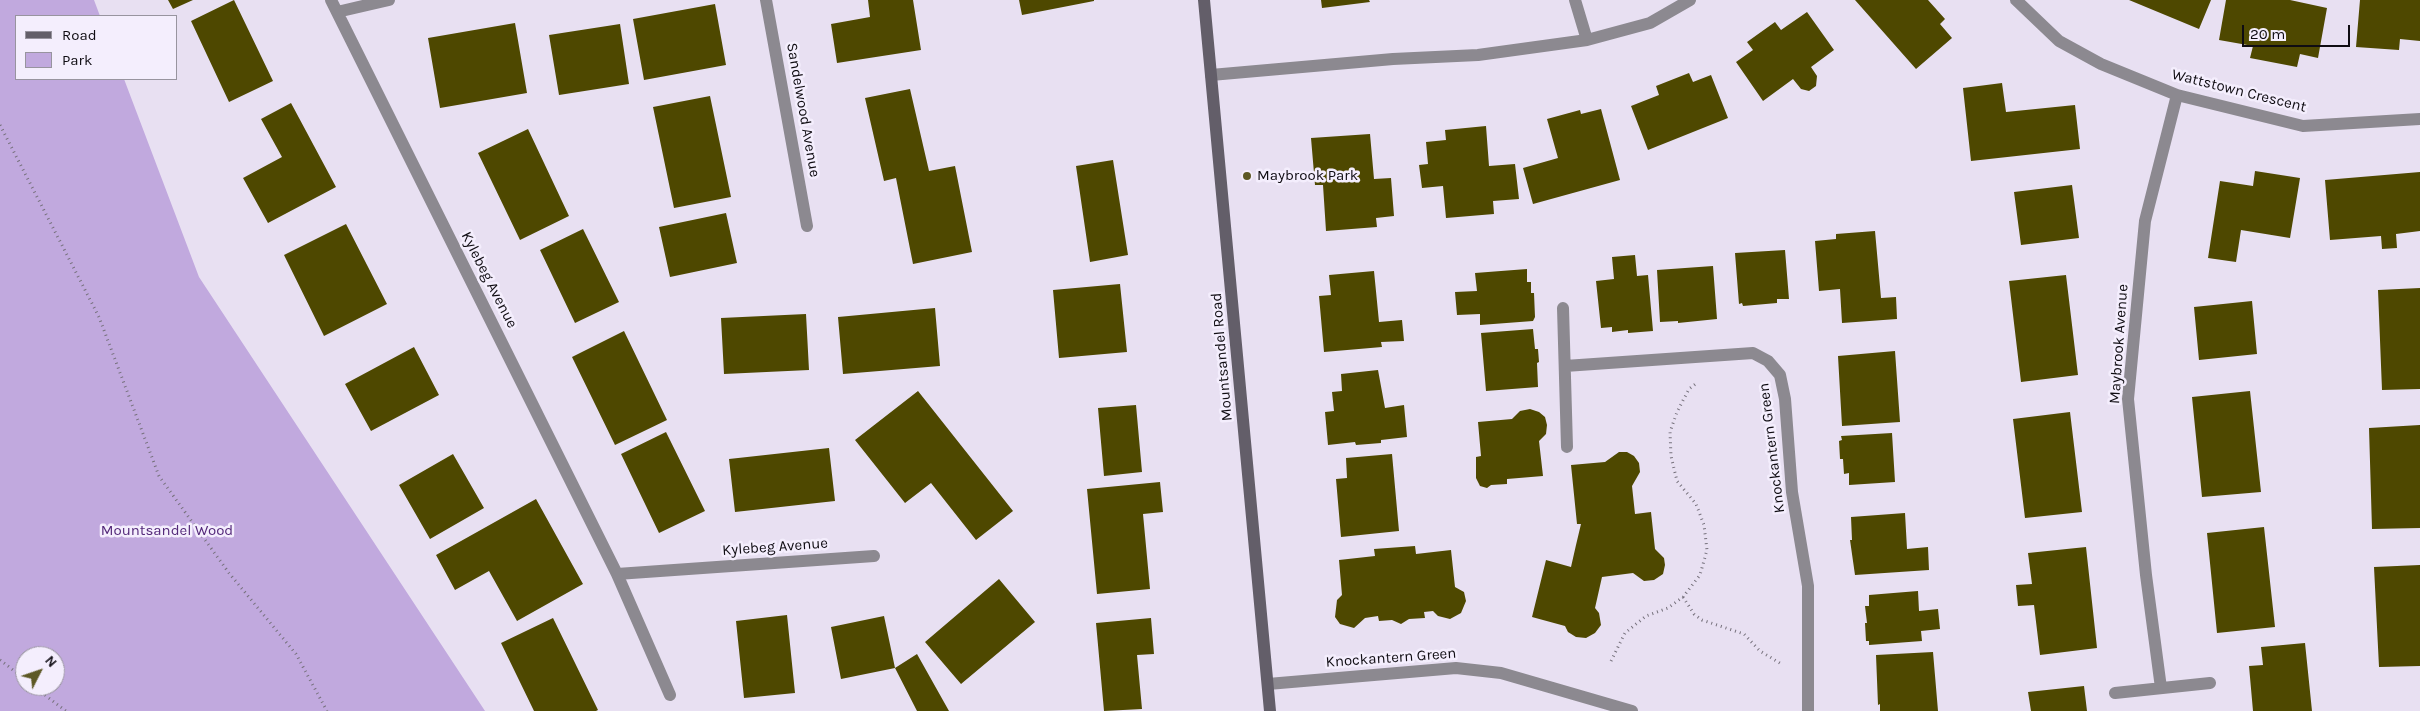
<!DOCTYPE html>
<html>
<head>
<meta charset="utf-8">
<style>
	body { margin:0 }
	#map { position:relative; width:2420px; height:711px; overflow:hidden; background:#e8e0f2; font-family:Karla,sans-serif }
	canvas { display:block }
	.legend { position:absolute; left:15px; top:15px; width:162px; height:65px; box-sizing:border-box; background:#f4eefd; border:1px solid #98949f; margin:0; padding:6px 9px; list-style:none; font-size:15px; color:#0f0c12 }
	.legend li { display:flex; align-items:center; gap:10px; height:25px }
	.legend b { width:25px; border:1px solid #98949f }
	.north { position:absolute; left:15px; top:646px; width:50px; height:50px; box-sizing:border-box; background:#f4eefd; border:1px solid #98949f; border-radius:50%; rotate:49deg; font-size:14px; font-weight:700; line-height:20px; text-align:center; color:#0f0c12 }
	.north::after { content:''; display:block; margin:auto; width:18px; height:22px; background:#5d5825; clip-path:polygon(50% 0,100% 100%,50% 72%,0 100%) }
	.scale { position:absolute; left:2242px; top:25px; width:108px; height:22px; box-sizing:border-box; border:2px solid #0f0c12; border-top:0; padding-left:6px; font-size:15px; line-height:18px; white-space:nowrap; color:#0f0c12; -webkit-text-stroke:4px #f4eefd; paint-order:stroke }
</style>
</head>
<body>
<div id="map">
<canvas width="2420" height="711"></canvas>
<ul class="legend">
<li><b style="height:6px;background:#635e69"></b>Road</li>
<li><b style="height:14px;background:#c1a9de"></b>Park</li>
</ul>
<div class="north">N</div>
<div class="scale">20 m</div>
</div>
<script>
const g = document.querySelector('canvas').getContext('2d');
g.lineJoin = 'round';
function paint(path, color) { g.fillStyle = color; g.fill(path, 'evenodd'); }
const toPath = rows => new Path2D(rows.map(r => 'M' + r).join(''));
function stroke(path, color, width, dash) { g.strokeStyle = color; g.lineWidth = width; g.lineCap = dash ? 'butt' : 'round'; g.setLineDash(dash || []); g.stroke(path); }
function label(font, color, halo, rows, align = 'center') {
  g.font = font + ' Karla,sans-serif'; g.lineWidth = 5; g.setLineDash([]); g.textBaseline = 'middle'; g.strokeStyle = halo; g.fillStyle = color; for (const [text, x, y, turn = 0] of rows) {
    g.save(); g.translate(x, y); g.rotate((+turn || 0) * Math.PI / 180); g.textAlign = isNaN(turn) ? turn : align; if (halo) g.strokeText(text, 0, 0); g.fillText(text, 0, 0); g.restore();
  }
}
const green = toPath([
	[0,0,94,0,100,16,16,16,16,79,124,79,199,277,485,711,0,711],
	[25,656,55,656,55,686,25,686]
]);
const building = toPath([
	[168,0,193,0,173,9],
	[234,0,273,81,229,102,191,21],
	[868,0,913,0,921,50,837,63,831,24,870,17],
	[1019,0,1094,0,1094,1,1022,15],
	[1321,0,1369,0,1370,2,1322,8],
	[1855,0,1928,0,1945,19,1940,24,1952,38,1916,69],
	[2129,0,2211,0,2199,29],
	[2226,0,2290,0,2327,8,2318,58,2300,54,2297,67,2250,58,2253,46,2219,40],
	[2360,0,2420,0,2420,41,2400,39,2399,50,2356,47],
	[715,4,726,65,644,80,633,19],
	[1807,12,1834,50,1811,67,1817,76,1816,86,1809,91,1801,89,1793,79,1763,101,1736,62,1753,50,1747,42,1775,22,1781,30],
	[515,23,527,93,440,108,428,38],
	[620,24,629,84,559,95,549,35],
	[1689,73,1693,82,1711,75,1728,118,1648,150,1631,106,1659,95,1656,86],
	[2002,83,2006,112,2075,105,2080,149,1971,161,1963,88],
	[910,89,929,171,955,166,972,252,913,264,896,178,884,181,865,98],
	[710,96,731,197,674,208,653,107],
	[291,103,336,187,268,223,243,178,282,157,261,119],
	[1601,109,1620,180,1533,204,1523,168,1558,158,1547,119,1580,110,1581,114],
	[1486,126,1489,166,1515,164,1519,199,1493,201,1494,214,1446,218,1443,186,1422,188,1419,165,1428,164,1426,142,1446,140,1445,130],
	[528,129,569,216,520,240,478,153],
	[1370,134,1374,179,1391,178,1394,216,1376,218,1377,227,1326,231,1323,185,1315,185,1311,138],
	[1113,160,1128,255,1090,262,1076,166],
	[2255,171,2300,178,2290,238,2241,230,2236,262,2208,258,2220,181,2253,186],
	[2420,172,2420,231,2396,234,2397,248,2382,249,2381,236,2330,240,2325,180],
	[2072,185,2079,238,2021,245,2014,192],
	[726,213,737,263,670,277,659,227],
	[346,224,387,304,324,336,284,255],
	[583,229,619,302,575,323,540,250],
	[1875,231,1881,298,1896,297,1897,319,1842,323,1840,289,1819,291,1815,241,1836,239,1836,234],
	[1785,250,1789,299,1777,299,1777,303,1743,306,1742,303,1739,304,1735,253],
	[1635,255,1637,276,1648,275,1653,331,1628,333,1628,330,1612,332,1612,327,1601,328,1596,281,1614,279,1612,257],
	[1713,266,1717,319,1678,323,1678,321,1660,322,1657,270],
	[1527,269,1527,282,1531,282,1531,293,1534,293,1535,317,1533,321,1480,325,1480,314,1457,315,1455,292,1477,291,1475,273],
	[1374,271,1379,322,1402,320,1404,341,1381,342,1382,347,1324,352,1319,296,1331,295,1329,275],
	[2066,275,2078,375,2021,382,2009,281],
	[1120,284,1127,352,1059,358,1053,290],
	[2420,288,2420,389,2382,390,2378,290],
	[2252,301,2257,354,2199,360,2194,307],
	[935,308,940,366,843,374,838,317],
	[806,314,809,370,724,374,721,318],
	[1533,329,1535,349,1538,349,1539,362,1537,363,1538,387,1486,391,1481,333],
	[624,331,667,420,615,445,572,357],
	[414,347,439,395,371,431,345,384],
	[1895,351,1900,422,1842,426,1838,356],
	[1378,370,1385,408,1404,405,1407,437,1381,440,1381,443,1356,445,1355,442,1328,445,1325,412,1334,411,1332,392,1342,391,1341,374],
	[918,391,1013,511,976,540,931,483,905,503,855,440],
	[2250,391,2261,492,2202,497,2192,397],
	[1136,405,1142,472,1104,476,1098,408],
	[1530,409,1539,412,1545,417,1547,425,1546,434,1539,441,1543,476,1507,479,1507,484,1491,485,1487,488,1480,486,1476,478,1476,457,1481,456,1478,422,1512,419,1520,411],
	[2070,412,2082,512,2025,518,2013,419],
	[2420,425,2420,528,2372,529,2369,428],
	[666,432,705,511,659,533,621,454],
	[1892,433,1895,482,1849,485,1849,473,1844,474,1843,459,1840,459,1839,441,1842,440,1841,436],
	[829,448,835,501,735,512,729,459],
	[1619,452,1627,452,1634,456,1639,463,1640,472,1632,486,1635,514,1651,512,1655,549,1664,558,1665,565,1663,574,1654,580,1644,581,1633,573,1602,577,1595,608,1599,613,1601,625,1595,633,1586,638,1576,637,1568,632,1565,626,1532,617,1546,560,1571,567,1576,545,1581,524,1577,524,1571,465,1605,462],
	[453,454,484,508,430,539,399,485],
	[1392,454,1399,531,1341,537,1336,479,1347,478,1346,458],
	[1160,482,1163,512,1143,514,1150,589,1097,594,1087,489],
	[536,499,583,584,517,621,489,571,455,590,436,555],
	[1905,513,1907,549,1928,547,1929,570,1855,575,1850,540,1852,540,1851,517],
	[2264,527,2275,627,2217,633,2207,533],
	[1415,546,1416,554,1451,550,1455,587,1464,592,1466,601,1461,613,1450,619,1438,616,1433,611,1424,612,1425,618,1409,619,1401,624,1392,620,1379,621,1378,616,1365,618,1354,628,1340,624,1335,617,1337,600,1342,595,1339,560,1375,556,1374,549],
	[2086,547,2097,648,2040,655,2034,605,2018,606,2016,585,2032,584,2028,553],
	[2420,565,2420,666,2379,667,2374,567],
	[999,579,1035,622,961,684,925,642],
	[1918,591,1919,611,1938,609,1940,629,1921,631,1922,641,1869,645,1869,641,1866,641,1865,623,1867,623,1865,606,1869,606,1869,595],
	[787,615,795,693,744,698,736,621],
	[884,616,895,668,917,654,949,711,917,711,895,668,841,679,831,627],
	[553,618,598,710,596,711,534,711,501,643],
	[1151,618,1154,654,1137,655,1142,709,1104,711,1096,623],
	[2305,643,2312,711,2253,711,2249,666,2263,665,2261,647],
	[1933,652,1938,711,1880,711,1880,704,1878,705,1876,655],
	[2084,686,2087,711,2031,711,2028,692]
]);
const path = toPath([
	[0,125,99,317,159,476,229,573,296,654,327,711],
	[1683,597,1694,614,1702,620,1744,634,1760,651,1783,665],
	[0,660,25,679],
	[1611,661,1625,633,1646,616,1668,608,1683,597,1700,575,1707,550,1704,525,1696,504,1677,481,1671,456,1670,432,1677,412,1689,389,1698,382],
	[33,686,66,711]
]);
const street = toPath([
	[331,0,617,574,670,695],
	[766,0,807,226],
	[1575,0,1587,40],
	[2016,0,2059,41,2101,64,2177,95,2303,126,2420,119],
	[337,12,389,0],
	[1211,75,1393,59,1478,55,1587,40,1650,23,1690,0],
	[1563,308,1567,447],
	[1565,366,1753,353,1768,361,1780,375,1785,399,1792,492,1808,586,1808,711],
	[617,574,874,556],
	[1268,684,1456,668,1501,673,1632,711],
	[2161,688,2146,575,2128,399,2145,221,2177,95],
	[2115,693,2210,683]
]);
const secondary = toPath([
	[1204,0,1270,711]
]);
const markers = [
	[1247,176,5,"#5d5825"]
];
const streetNames = [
	["Wattstown Crescent",2239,91,14],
	["Sandelwood Avenue",803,110,80],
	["Kylebeg Avenue",489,280,63],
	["Maybrook Avenue",2119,344,-86],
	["Mountsandel Road",1222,357,-95],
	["Knockantern Green",1772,448,-97],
	["Kylebeg Avenue",775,547,-4],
	["Knockantern Green",1391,658,-4]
];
const poiNames = [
	["Maybrook Park",1257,176]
];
const parkNames = [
	["Mountsandel Wood",167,531]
];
paint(green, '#c1a9de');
paint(building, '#4e4800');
stroke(path, '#76717c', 3, [1, 4]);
stroke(street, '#8c8990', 12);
stroke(secondary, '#635e69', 12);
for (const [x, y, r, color] of markers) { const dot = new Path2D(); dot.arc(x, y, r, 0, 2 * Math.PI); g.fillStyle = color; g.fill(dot); stroke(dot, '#f4eefd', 2); }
label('15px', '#0f0c12', '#f4eefd', streetNames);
label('15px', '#0f0c12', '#f4eefd', poiNames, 'left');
label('15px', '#532879', '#f4eefd', parkNames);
</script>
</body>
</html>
